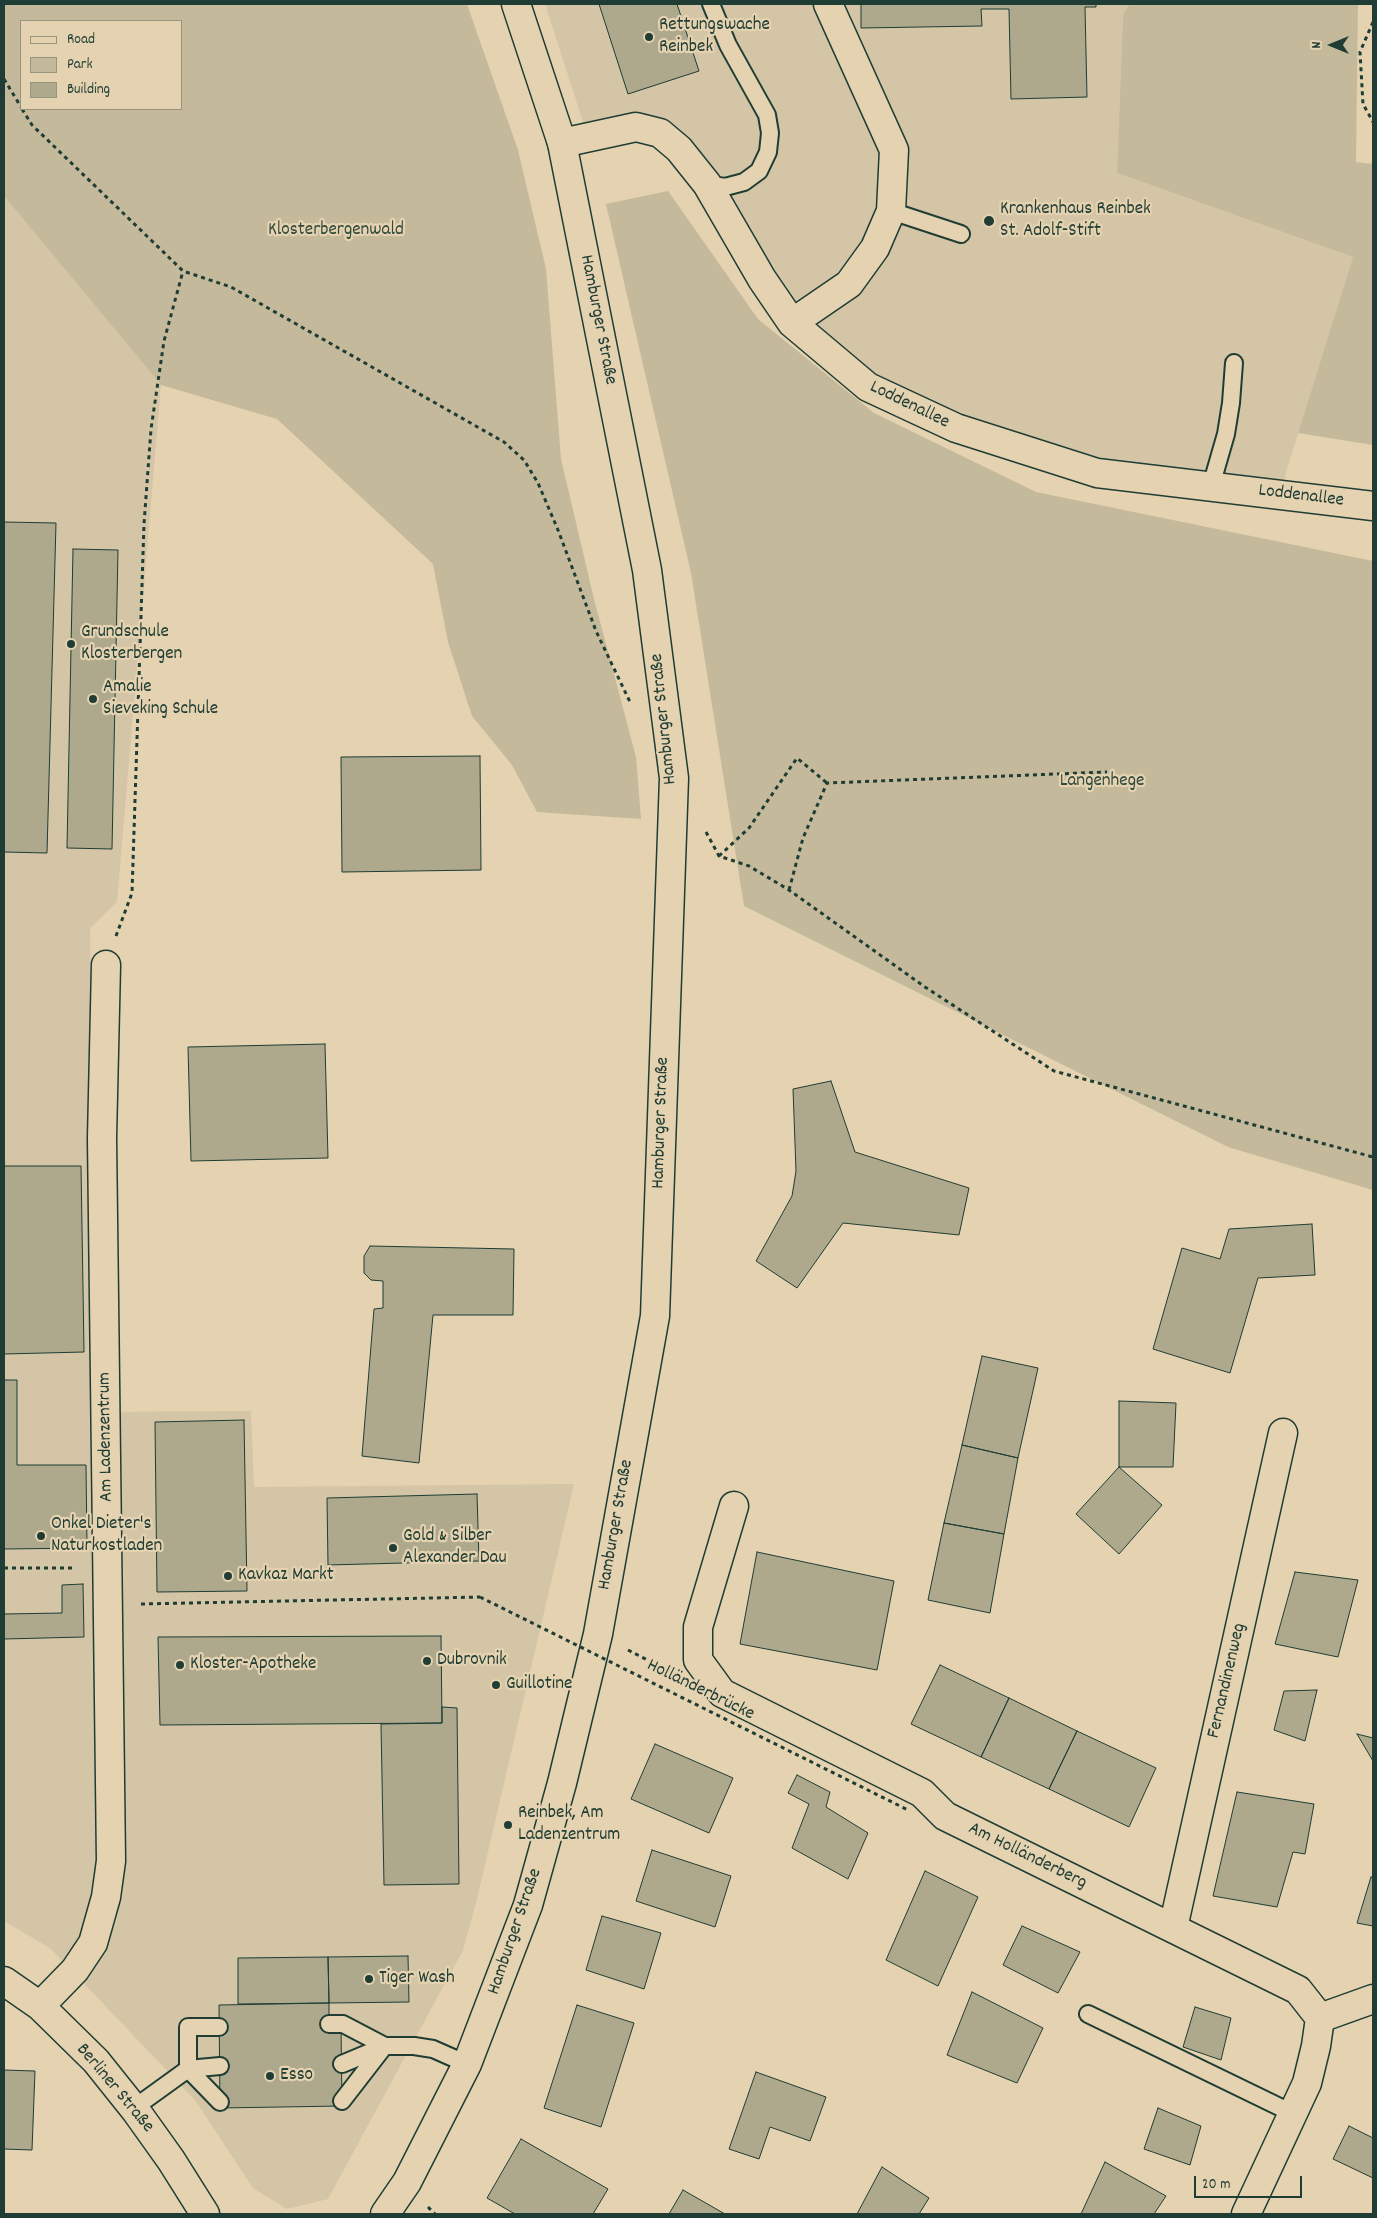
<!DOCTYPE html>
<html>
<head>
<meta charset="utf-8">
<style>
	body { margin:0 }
	#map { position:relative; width:1377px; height:2218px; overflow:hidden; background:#e5d2b0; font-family:Dekko,sans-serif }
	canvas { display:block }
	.frame { position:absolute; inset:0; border:5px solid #1f3d34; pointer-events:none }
	.legend { position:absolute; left:20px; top:20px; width:162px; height:90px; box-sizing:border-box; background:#e5d2b0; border:1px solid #96967e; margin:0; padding:6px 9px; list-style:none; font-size:15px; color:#1f3d34 }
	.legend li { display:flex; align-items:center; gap:10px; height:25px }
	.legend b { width:25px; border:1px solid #96967e }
	.north { position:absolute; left:1307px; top:20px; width:50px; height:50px; -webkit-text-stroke:4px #e5d2b0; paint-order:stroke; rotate:270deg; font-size:14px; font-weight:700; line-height:20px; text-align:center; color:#1f3d34 }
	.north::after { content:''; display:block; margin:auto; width:18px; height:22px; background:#1f3d34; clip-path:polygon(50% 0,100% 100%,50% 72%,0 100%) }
	.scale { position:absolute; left:1194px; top:2176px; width:108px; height:22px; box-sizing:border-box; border:2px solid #1f3d34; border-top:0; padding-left:6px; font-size:15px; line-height:18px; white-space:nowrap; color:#1f3d34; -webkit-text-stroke:4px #e5d2b0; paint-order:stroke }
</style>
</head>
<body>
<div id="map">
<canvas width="1377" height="2218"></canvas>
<div class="frame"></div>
<ul class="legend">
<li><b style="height:6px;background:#e5d2b0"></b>Road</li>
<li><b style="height:14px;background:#c4ba9b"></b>Park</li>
<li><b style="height:14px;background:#aea88d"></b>Building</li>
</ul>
<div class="north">N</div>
<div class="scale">20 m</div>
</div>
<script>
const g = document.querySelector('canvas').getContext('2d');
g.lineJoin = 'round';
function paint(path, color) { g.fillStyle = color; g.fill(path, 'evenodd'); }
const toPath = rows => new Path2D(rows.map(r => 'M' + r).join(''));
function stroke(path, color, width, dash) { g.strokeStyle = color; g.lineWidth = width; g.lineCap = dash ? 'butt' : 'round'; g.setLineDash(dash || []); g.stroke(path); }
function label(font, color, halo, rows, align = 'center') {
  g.font = font + ' Dekko,sans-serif'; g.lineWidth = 4.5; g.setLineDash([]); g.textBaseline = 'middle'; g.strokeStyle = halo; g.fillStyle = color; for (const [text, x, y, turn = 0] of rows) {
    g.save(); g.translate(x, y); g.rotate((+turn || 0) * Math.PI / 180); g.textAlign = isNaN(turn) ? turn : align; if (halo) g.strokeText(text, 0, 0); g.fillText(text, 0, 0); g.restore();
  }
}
const built = toPath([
	[545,4,1130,4,1123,14,1117,173,1353,257,1287,469,1281,495,1097,473,956,428,792,323,660,133,588,137],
	[4,196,161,385,117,902,90,928,98,1412,251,1411,254,1487,574,1484,476,1903,463,1950,328,2199,287,2209,253,2188,195,2100,50,1948,4,1921]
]);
const green = toPath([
	[4,4,467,4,518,150,546,269,561,459,594,599,636,757,641,819,537,812,512,765,472,716,448,642,433,564,277,419,161,385,4,196],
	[21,21,181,21,181,109,21,109],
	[1130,4,1358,4,1356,162,1373,164,1373,445,1298,433,1353,257,1117,173,1123,14],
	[668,191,758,319,874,413,1036,492,1373,561,1373,1190,1228,1147,744,906,691,573,606,204]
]);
const building = toPath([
	[599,4,677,4,699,71,628,94,599,4],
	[861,4,1096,4,1096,7,1085,7,1087,97,1011,99,1009,9,981,9,982,26,861,28,861,4],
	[4,522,56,523,47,853,4,852,4,522],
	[73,549,118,550,112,849,67,848,73,549],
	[480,756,481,870,342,872,341,757,480,756],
	[325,1044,328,1158,191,1161,188,1047,325,1044],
	[831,1081,855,1152,969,1188,959,1235,843,1223,797,1288,756,1261,792,1196,796,1171,793,1089,831,1081],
	[4,1166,81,1166,84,1352,4,1354,4,1166],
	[1312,1224,1315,1275,1258,1278,1230,1373,1153,1349,1182,1248,1220,1259,1229,1229,1312,1224],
	[370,1246,514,1249,513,1315,433,1315,419,1463,362,1456,374,1309,383,1308,383,1281,371,1280,364,1273,364,1256,370,1246],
	[982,1356,1038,1368,1018,1458,962,1445,982,1356],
	[4,1380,17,1380,17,1465,86,1465,87,1548,4,1549,4,1380],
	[1119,1401,1176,1403,1173,1467,1119,1467,1119,1401],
	[244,1420,247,1591,157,1592,155,1422,244,1420],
	[962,1445,1018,1458,1004,1534,944,1523,962,1445],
	[1119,1467,1162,1505,1119,1554,1076,1514,1119,1467],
	[477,1494,479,1561,328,1565,327,1498,477,1494],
	[944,1523,1004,1534,990,1613,928,1600,944,1523],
	[757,1552,894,1581,877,1670,740,1644,757,1552],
	[1295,1572,1358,1580,1338,1657,1275,1644,1295,1572],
	[83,1584,84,1637,4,1639,4,1614,62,1613,62,1585,83,1584],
	[441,1636,442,1723,160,1725,158,1637,441,1636],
	[940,1665,1009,1698,981,1757,911,1724,940,1665],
	[1317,1690,1305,1741,1274,1730,1284,1691,1317,1690],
	[1009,1698,1077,1731,1049,1789,981,1757,1009,1698],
	[442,1707,457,1708,459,1884,384,1885,381,1724,442,1723,442,1707],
	[1077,1731,1156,1768,1129,1827,1049,1789,1077,1731],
	[1357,1734,1373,1738,1373,1761,1357,1734],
	[655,1744,733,1778,709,1833,631,1799,655,1744],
	[797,1775,830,1792,826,1807,868,1833,848,1879,792,1848,809,1804,788,1793,797,1775],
	[1237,1792,1314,1804,1305,1854,1293,1852,1277,1907,1213,1896,1237,1792],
	[652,1850,731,1876,715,1927,636,1901,652,1850],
	[925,1871,978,1897,938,1986,886,1960,925,1871],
	[1371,1877,1373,1878,1373,1926,1357,1923,1371,1877],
	[602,1916,661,1933,644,1989,586,1970,602,1916],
	[1022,1926,1080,1952,1058,1993,1003,1965,1022,1926],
	[408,1956,409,2002,329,2003,328,1957,408,1956],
	[328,1957,329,2003,238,2004,238,1958,328,1957],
	[972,1992,1043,2028,1017,2083,947,2055,972,1992],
	[329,2003,329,2027,341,2026,342,2106,220,2108,219,2005,329,2003],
	[577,2005,634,2023,601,2127,544,2108,577,2005],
	[1195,2007,1231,2018,1221,2060,1183,2047,1195,2007],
	[4,2070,35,2071,32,2150,4,2149,4,2070],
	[756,2072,826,2097,810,2141,770,2127,759,2159,729,2149,756,2072],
	[1158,2108,1201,2126,1190,2165,1144,2149,1158,2108],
	[1349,2126,1373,2138,1373,2178,1333,2159,1349,2126],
	[521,2139,608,2189,593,2214,515,2214,487,2198,521,2139],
	[1105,2162,1166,2196,1154,2214,1081,2214,1105,2162],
	[882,2167,929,2198,919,2214,857,2214,882,2167],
	[683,2190,725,2214,669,2214,683,2190]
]);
const path = toPath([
	[1373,22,1360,52,1363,104,1373,122],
	[4,79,21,107],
	[22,109,32,125,183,271,231,287,504,442,524,460,538,483,558,530,596,631,630,702],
	[706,832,719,856,749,866,789,890,925,987,1054,1071,1373,1157],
	[719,856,749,828,797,758,827,783],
	[789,890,803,838,827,783,1107,772],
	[116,936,132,893,144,524,151,429,164,341,183,271],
	[4,1568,76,1568],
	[141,1604,480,1597],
	[628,1650,667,1670],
	[428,2207,435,2214]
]);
const lane = toPath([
	[707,184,725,187,744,182,759,171,768,152,770,133,767,115,728,45,711,4],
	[891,211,961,234],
	[1211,486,1226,434,1231,403,1234,363],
	[1088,2014,1292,2113],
	[329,2024,343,2024,385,2046],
	[219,2027,188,2027,188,2069,220,2102],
	[342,2064,385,2046,414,2046,433,2049,467,2064],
	[342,2101,383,2048],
	[134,2108,188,2069,220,2066]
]);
const street = toPath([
	[562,143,636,127,660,133,679,149,707,184,762,279,792,323,868,387,956,428,1097,473,1373,506],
	[792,323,849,284,875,248,891,211,894,150,828,4],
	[734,1506,698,1627,698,1660,722,1693,922,1793,945,1816,1298,1990,1320,2018,1316,2046,1307,2083,1246,2214],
	[1173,1928,1283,1433],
	[4,1981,40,2006,96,2061,136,2111,171,2160,205,2214],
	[40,2006,75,1970,93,1943,106,1897,111,1861,102,1138,106,965],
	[1320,2018,1373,1999]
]);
const secondary = toPath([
	[385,2214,407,2182,467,2064,528,1905,562,1783,598,1634,655,1316,674,778,647,570,562,143,516,4]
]);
const pathBridge = toPath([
	[480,1597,908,1810]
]);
const markers = [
	[649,37,5,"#1f3d34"],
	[989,221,6,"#1f3d34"],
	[71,644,5,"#1f3d34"],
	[93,699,5,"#1f3d34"],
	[41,1536,5,"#1f3d34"],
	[393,1548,5,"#1f3d34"],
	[228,1576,5,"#1f3d34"],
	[427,1661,5,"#1f3d34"],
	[180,1665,5,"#1f3d34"],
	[496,1685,5,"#1f3d34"],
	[508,1825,5,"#1f3d34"],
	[369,1979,5,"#1f3d34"],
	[270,2076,5,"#1f3d34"]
];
const poiNames = [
	["Rettungswache",659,26],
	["Reinbek",659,48],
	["Krankenhaus Reinbek",1000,210],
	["St. Adolf-Stift",1000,232],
	["Grundschule",81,633],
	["Klosterbergen",81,655],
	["Amalie",103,688],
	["Sieveking Schule",103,710],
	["Onkel Dieter's",51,1525],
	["Naturkostladen",51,1547],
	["Gold & Silber",403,1537],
	["Alexander Dau",403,1559],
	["Kavkaz Markt",238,1576],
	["Dubrovnik",437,1661],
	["Kloster-Apotheke",190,1665],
	["Guillotine",506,1685],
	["Reinbek, Am",518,1814],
	["Ladenzentrum",518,1836],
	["Tiger Wash",379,1979],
	["Esso",280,2076]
];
const parkNames = [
	["Klosterbergenwald",336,231],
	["Langenhege",1102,782]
];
const streetNames = [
	["Hamburger Straße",597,320,79],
	["Loddenallee",909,406,26],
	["Loddenallee",1301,497,7],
	["Hamburger Straße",665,719,-96],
	["Hamburger Straße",662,1123,-88],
	["Am Ladenzentrum",107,1437,-91],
	["Hamburger Straße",617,1525,-80],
	["Fernandinenweg",1228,1681,-77],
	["Holländerbrücke",700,1691,26],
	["Am Holländerberg",1027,1857,26],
	["Hamburger Straße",516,1932,-71],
	["Berliner Straße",114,2089,50]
];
paint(built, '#d4c5a6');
paint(green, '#c4ba9b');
paint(building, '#aea88d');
stroke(building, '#1f3d34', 1);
stroke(lane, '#1f3d34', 20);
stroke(street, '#1f3d34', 31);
stroke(secondary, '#1f3d34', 31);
stroke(path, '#1f3d34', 3, [4, 4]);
stroke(lane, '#e5d2b0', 16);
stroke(street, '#e5d2b0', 28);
stroke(secondary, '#e5d2b0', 28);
stroke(pathBridge, '#1f3d34', 3, [4, 4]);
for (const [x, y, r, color] of markers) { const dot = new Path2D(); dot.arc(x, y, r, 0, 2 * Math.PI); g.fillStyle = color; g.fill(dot); stroke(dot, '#e5d2b0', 2); }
label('19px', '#1f3d34', '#e5d2b0', poiNames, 'left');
label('19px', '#304a3e', '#e5d2b0', parkNames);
label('19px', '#1f3d34', '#e5d2b0', streetNames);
</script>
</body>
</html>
